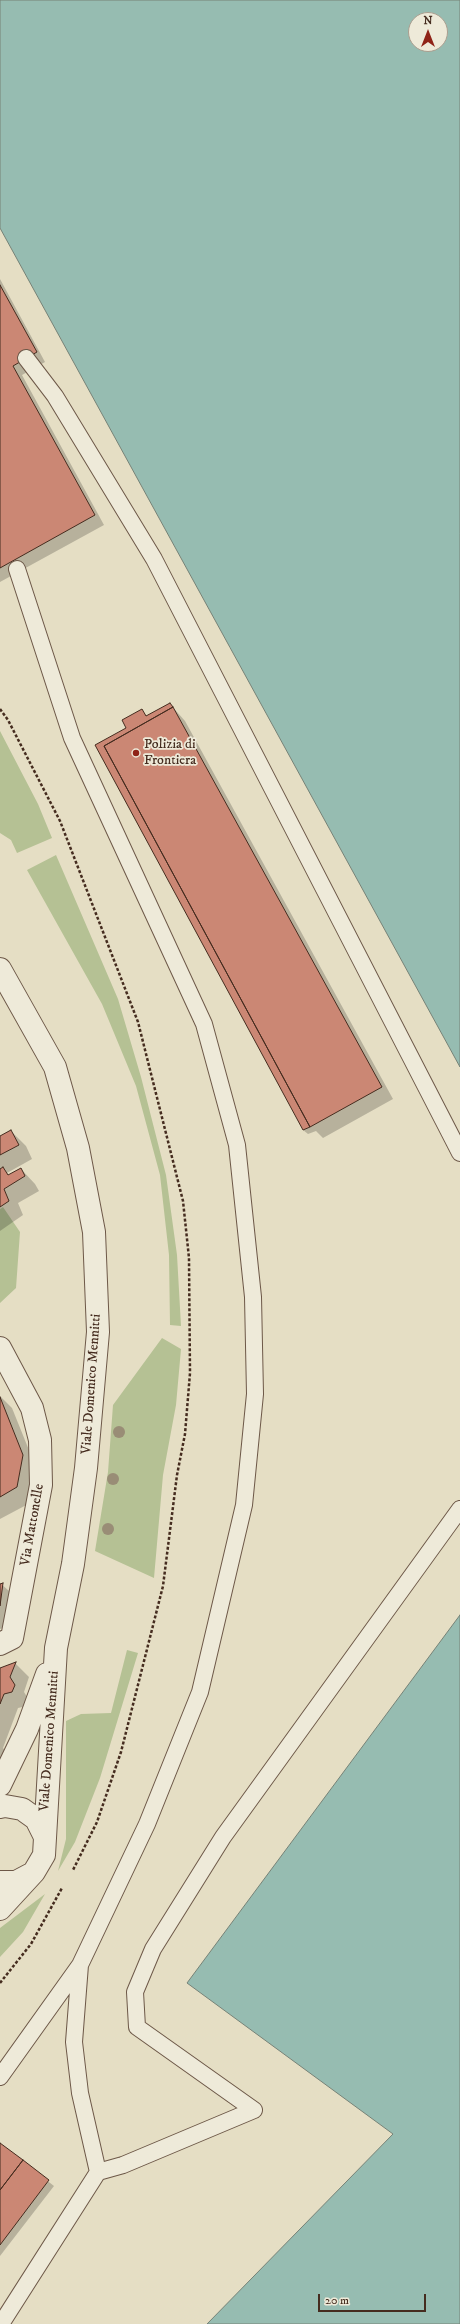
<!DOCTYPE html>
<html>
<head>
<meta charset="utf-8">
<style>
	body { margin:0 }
	#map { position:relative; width:460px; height:2324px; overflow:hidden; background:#e5dec4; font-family:"IM FELL DW Pica",serif }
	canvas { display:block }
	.north { position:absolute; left:408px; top:12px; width:40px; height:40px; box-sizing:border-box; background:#eeead9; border:1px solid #aa9e8f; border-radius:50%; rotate:0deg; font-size:11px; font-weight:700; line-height:16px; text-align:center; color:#452c1f }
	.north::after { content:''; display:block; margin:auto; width:14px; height:18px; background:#8f2418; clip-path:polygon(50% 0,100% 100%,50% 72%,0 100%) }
	.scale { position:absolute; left:318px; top:2294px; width:108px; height:18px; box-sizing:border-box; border:2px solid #452c1f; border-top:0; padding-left:5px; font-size:12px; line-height:14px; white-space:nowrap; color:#452c1f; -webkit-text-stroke:3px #eeead9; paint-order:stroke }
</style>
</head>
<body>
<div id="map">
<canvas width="460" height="2324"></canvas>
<div class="north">N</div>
<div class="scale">20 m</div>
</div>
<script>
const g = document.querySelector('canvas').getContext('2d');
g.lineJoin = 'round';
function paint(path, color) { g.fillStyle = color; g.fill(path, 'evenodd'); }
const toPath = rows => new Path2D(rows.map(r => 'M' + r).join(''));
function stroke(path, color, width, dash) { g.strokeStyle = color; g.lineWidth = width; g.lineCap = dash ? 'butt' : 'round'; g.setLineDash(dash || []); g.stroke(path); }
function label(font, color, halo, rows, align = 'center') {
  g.font = font + ' "IM FELL DW Pica",serif'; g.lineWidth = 3.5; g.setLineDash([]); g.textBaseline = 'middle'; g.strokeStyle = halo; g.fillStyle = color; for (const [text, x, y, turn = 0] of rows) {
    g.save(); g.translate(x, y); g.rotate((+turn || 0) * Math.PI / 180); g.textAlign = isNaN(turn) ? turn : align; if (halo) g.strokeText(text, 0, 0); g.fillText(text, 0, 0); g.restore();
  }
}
const green = toPath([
	[0,731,38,804,52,838,17,853,11,840,0,833],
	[56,855,118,999,141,1077,166,1175,177,1255,181,1326,170,1325,169,1255,160,1175,136,1086,102,1004,27,870],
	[3,1207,20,1232,16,1288,0,1303,0,1209],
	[162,1338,181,1349,176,1405,163,1475,154,1578,95,1551,108,1472,113,1405],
	[127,1650,138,1653,100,1778,75,1842,58,1871,66,1839,66,1721,81,1714,111,1713],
	[45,1894,23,1932,0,1957,0,1928]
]);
const water = toPath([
	[0,0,460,0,460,1067,0,228,0,0],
	[416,20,440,20,440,44,416,44,416,20],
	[460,1615,460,2324,207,2324,393,2134,187,1983,460,1615]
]);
const shadow = toPath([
	[0,279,45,362,22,375,104,525,0,582],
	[170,704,185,721,393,1099,323,1138,316,1131,308,1134,303,1130,127,728,142,711,147,716],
	[11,1131,26,1146,32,1159,7,1173,9,1175,21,1169,35,1184,39,1191,18,1203,23,1215,0,1231,0,1137],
	[0,1396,12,1408,37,1470,32,1502,0,1519],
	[0,1583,17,1598,14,1624,0,1629],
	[15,1663,29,1677,24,1692,29,1700,27,1706,18,1708,3,1748,9,1756,0,1764,0,1669],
	[0,2144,54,2186,0,2256]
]);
const building = toPath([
	[0,285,37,352,13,366,95,515,0,568,0,285],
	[170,703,173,707,104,746,310,1127,303,1130,95,745,126,728,122,720,142,709,146,716,170,703],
	[173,707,382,1087,310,1127,104,746,173,707],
	[11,1130,19,1145,0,1155,0,1136,11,1130],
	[3,1167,8,1175,21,1168,25,1176,4,1189,9,1201,0,1207,0,1169,3,1167],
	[0,1397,23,1455,17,1487,0,1497,0,1397],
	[3,1583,0,1606,0,1584,3,1583],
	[16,1662,10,1677,15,1685,12,1692,4,1694,0,1704,0,1668,16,1662],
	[0,2143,23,2160,0,2190,0,2143],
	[23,2160,49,2180,0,2245,0,2190,23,2160]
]);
const path = toPath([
	[0,709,8,720,60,821,138,1022,183,1201,189,1258,190,1373,185,1434,177,1475,163,1586,121,1752,97,1822,73,1870],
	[0,1983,31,1944,62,1888]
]);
const service = toPath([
	[26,358,55,396,154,559,460,1153],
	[17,569,72,738,204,1024,237,1145,253,1297,255,1394,244,1505,200,1692,147,1824,80,1965,74,2042,80,2093,98,2172],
	[0,2077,80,1965],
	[254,2110,137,2027,135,1992,153,1949,223,1837,460,1509],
	[1,2324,98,2172,123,2165,254,2110]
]);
const minor = toPath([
	[0,1348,32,1408,40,1440,41,1485,12,1638,0,1644]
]);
const tertiary = toPath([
	[0,969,55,1067,78,1148,94,1232,98,1332,86,1468,73,1564,56,1648,44,1855,34,1872,0,1909],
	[0,1785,27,1729,47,1674],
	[0,1807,5,1806,22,1809,36,1819,44,1835],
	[0,1882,16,1882,33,1873]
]);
const trees = [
	[119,1432],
	[113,1479],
	[108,1529]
];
const markers = [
	[136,753,4,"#8f2418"]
];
const poiNames = [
	["Polizia di",144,745],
	["Frontiera",144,761]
];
const streetNames = [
	["Viale Domenico Mennitti",92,1384,-86],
	["Via Mattonelle",33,1525,-80],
	["Viale Domenico Mennitti",50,1741,-86]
];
paint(green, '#b5c194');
paint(water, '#96bcb1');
stroke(water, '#768277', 1);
paint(shadow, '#0003');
paint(building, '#cb8774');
stroke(building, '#452c1f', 1);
stroke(service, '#6d5848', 18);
stroke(minor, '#6d5848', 24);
stroke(tertiary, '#6d5848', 24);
stroke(path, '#452c1f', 2.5, [3, 2]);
stroke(service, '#eeead9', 16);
stroke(minor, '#eeead9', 22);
stroke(tertiary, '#eeead9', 22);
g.fillStyle = '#998d76';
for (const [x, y] of trees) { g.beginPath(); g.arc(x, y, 6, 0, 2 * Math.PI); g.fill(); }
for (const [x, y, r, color] of markers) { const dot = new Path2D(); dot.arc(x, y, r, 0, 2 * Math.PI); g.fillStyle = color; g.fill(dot); stroke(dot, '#eeead9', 1.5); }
label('14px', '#452c1f', '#eeead9', poiNames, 'left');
label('14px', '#452c1f', '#eeead9', streetNames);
</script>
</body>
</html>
